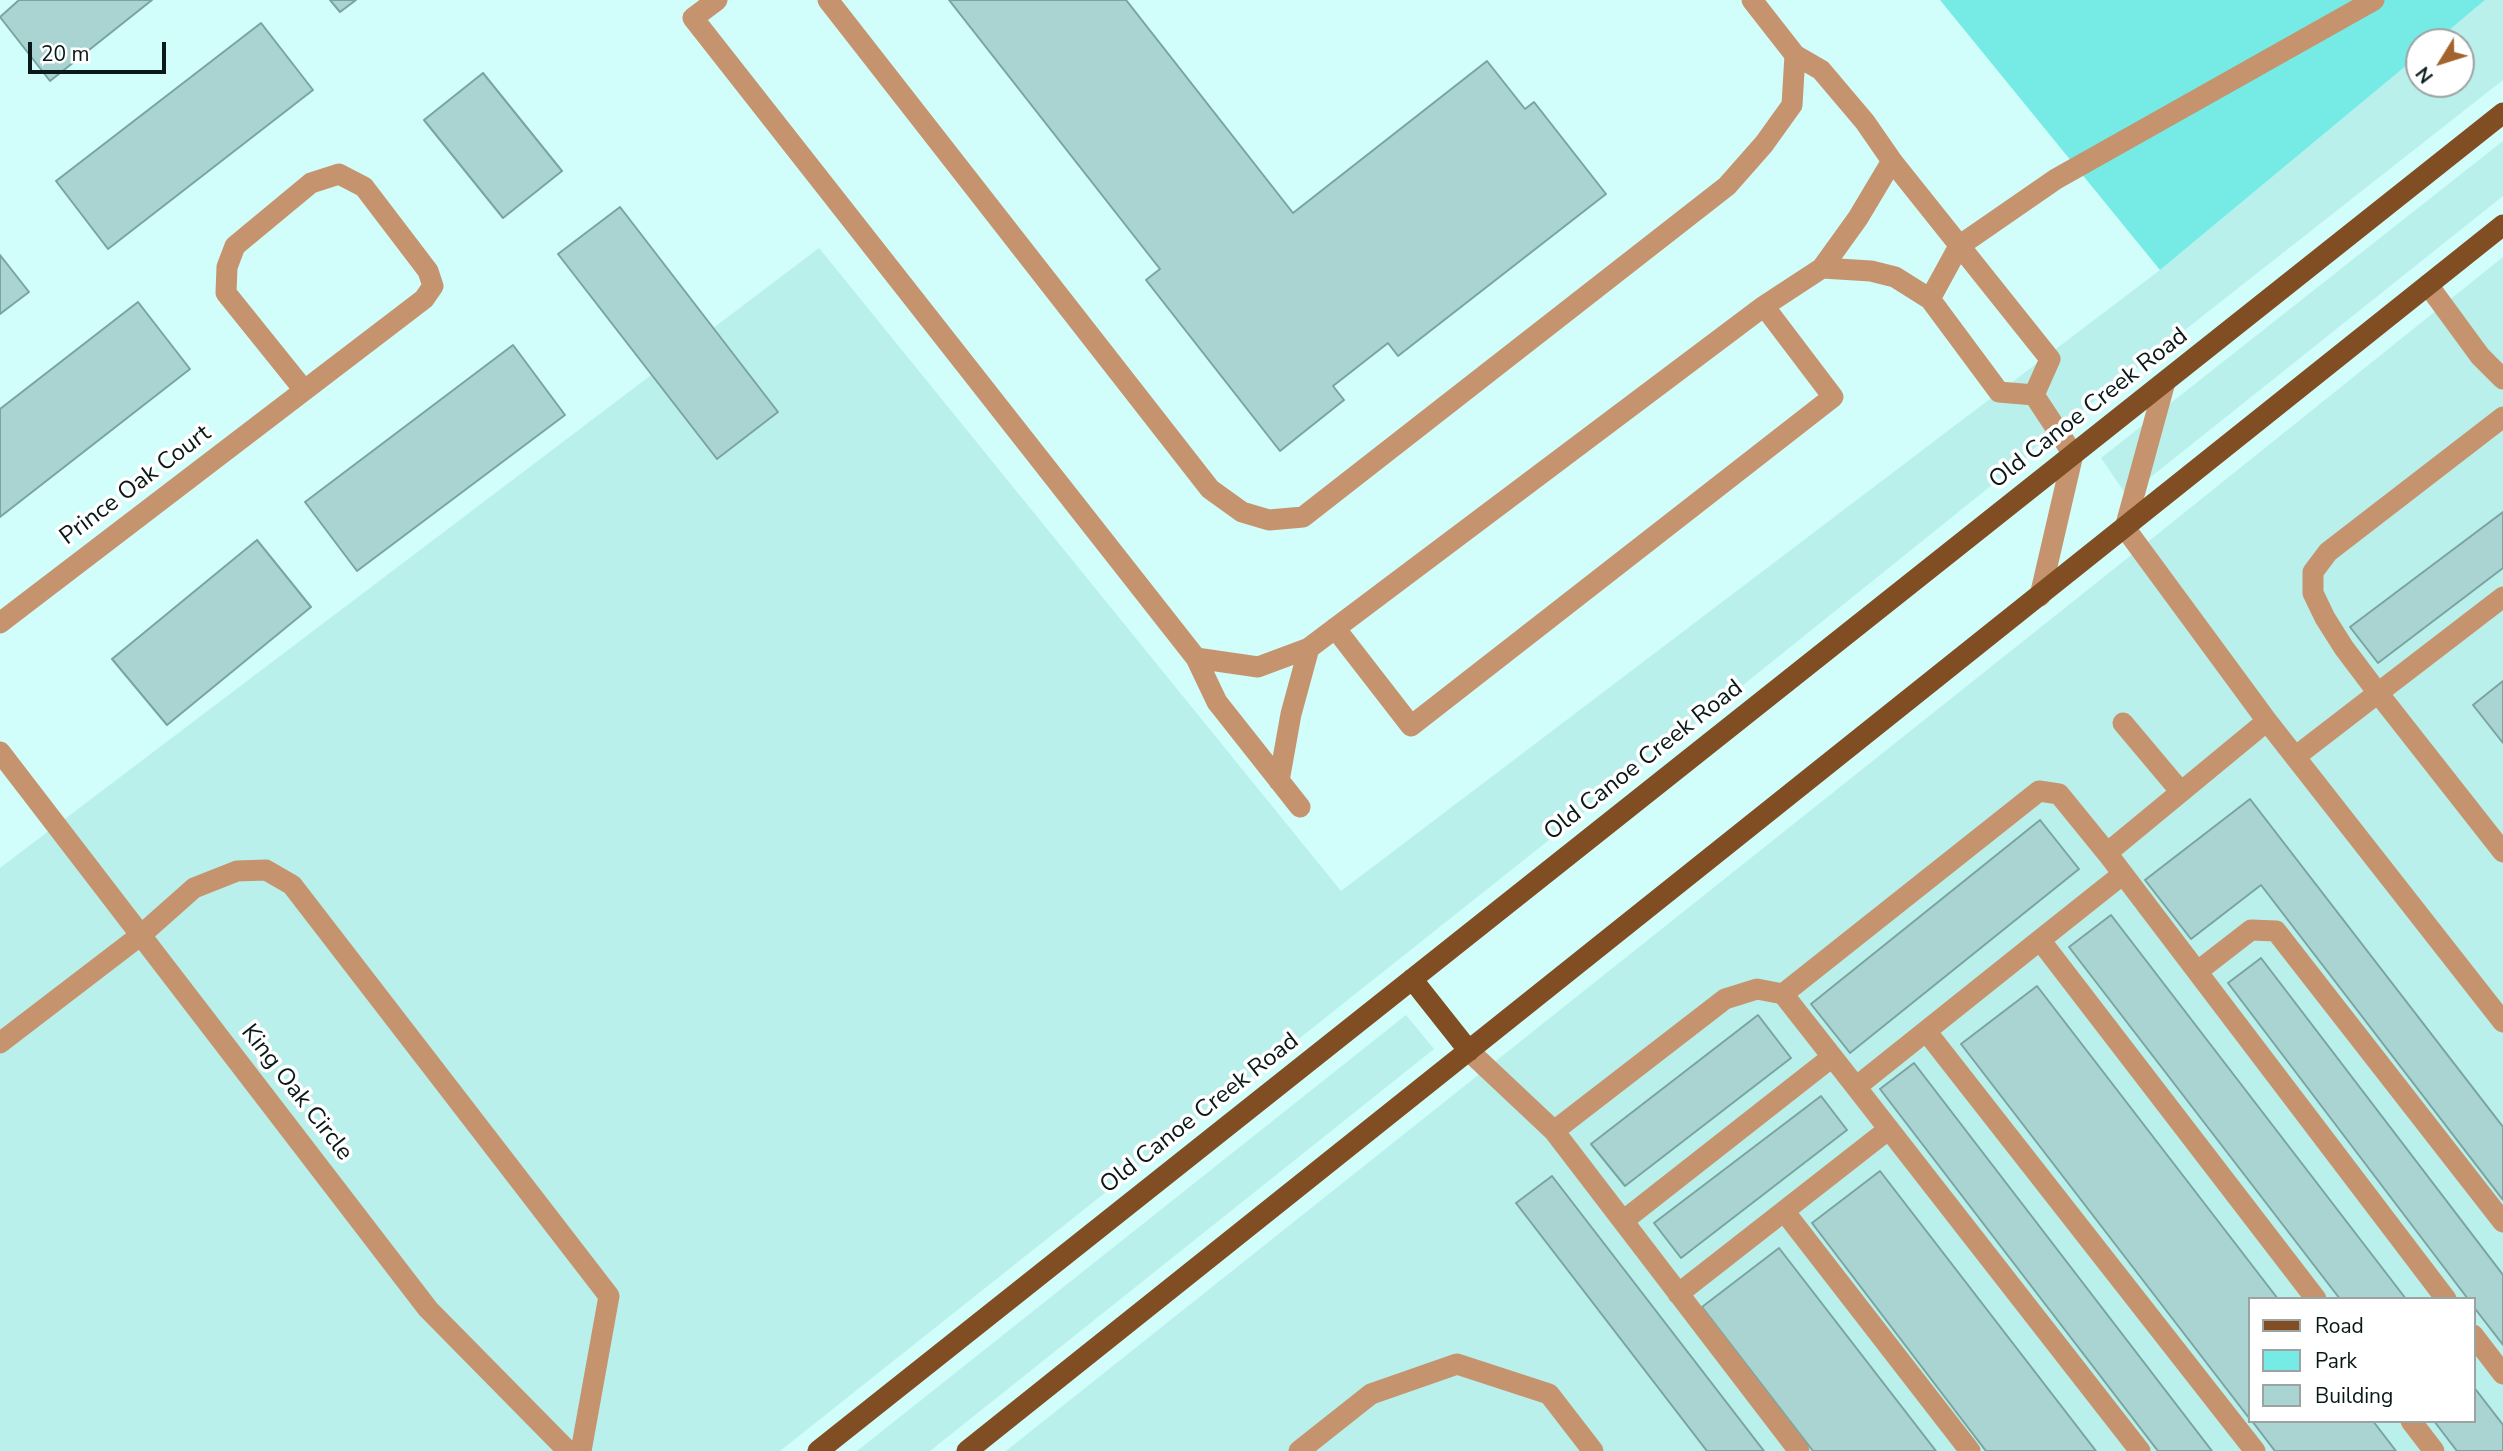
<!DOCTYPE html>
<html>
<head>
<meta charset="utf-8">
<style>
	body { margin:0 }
	#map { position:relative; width:2503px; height:1451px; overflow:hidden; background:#d1fdfa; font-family:"Nunito Sans",sans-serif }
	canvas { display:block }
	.legend { position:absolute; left:2248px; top:1297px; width:228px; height:126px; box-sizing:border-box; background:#fff; border:2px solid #9ca3a3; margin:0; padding:9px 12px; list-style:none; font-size:21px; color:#081918 }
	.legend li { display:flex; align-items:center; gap:14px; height:35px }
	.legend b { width:35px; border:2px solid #9ca3a3 }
	.north { position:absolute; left:2405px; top:28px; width:70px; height:70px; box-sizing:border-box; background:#fff; border:2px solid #9ca3a3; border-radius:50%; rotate:232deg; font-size:19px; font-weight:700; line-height:28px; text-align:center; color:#081918 }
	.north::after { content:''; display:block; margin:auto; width:24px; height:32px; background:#a3632c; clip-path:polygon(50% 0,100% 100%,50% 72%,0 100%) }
	.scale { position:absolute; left:28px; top:42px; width:138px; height:32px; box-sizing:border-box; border:4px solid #081918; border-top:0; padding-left:9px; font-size:21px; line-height:24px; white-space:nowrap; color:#081918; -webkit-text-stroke:5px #fff; paint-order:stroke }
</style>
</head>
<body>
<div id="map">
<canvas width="2503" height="1451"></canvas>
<ul class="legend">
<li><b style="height:9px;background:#804e22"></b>Road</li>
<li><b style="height:19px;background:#76ebe5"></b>Park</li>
<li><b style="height:19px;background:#a9d4d1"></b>Building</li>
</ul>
<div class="north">N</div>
<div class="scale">20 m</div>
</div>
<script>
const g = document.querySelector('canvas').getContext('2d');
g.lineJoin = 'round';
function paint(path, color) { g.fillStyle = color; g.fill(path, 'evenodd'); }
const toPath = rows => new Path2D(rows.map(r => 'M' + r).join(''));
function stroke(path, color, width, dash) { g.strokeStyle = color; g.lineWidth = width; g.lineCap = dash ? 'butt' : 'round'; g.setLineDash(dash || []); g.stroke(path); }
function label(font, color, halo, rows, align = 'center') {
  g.font = font + ' "Nunito Sans",sans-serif'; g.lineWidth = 7; g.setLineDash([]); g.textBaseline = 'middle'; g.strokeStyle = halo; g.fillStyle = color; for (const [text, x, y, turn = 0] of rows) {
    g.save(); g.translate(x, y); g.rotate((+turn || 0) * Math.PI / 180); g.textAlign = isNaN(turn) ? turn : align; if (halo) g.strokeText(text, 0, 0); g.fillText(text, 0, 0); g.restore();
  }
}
const built = toPath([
	[2485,0,2503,0,2503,80,2032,450,2033,452,1656,755,780,1451,0,1451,0,868,819,248,1341,891,2160,270,2419,55,2419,84,2461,84,2461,42,2435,42],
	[2503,141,2503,196,2127,496,2101,458],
	[2503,257,2503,1451,1006,1451,2154,537],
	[2249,1299,2473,1299,2473,1421,2249,1421],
	[1406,1015,1434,1049,930,1451,857,1451]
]);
const green = toPath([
	[1940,0,2485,0,2435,42,2419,42,2419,55,2160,270]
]);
const building = toPath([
	[19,0,152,0,50,81,0,17,19,0],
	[330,0,356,0,340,12,330,0],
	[949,0,1126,0,1293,213,1487,61,1525,109,1534,102,1606,194,1398,356,1388,343,1333,386,1344,400,1280,451,1146,280,1160,269,949,0],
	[261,23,313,90,108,249,56,181,261,23],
	[483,73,562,171,503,218,424,120,483,73],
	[620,207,778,412,717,459,558,254,620,207],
	[0,255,29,292,0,314,0,255],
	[138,302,190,369,0,517,0,409,138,302],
	[513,345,565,415,357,571,305,502,513,345],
	[2503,512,2503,568,2378,663,2350,627,2503,512],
	[257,540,311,607,167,725,112,659,257,540],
	[2503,681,2503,743,2473,705,2503,681],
	[2250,799,2503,1127,2503,1200,2261,885,2191,939,2145,880,2250,799],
	[2040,820,2079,869,1850,1053,1811,1004,2040,820],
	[2111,915,2406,1299,2340,1299,2069,947,2111,915],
	[2261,958,2503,1275,2503,1345,2473,1306,2473,1299,2468,1299,2228,983,2261,958],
	[2037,986,2278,1299,2249,1299,2249,1418,1961,1044,2037,986],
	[1758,1015,1791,1058,1625,1186,1591,1144,1758,1015],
	[1914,1063,2212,1451,2158,1451,1880,1089,1914,1063],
	[1821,1096,1847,1130,1681,1258,1654,1223,1821,1096],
	[1880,1171,2096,1451,1986,1451,1812,1223,1880,1171],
	[1552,1176,1764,1451,1707,1451,1516,1203,1552,1176],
	[1779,1248,1936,1451,1813,1451,1702,1307,1779,1248],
	[2473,1386,2503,1425,2503,1451,2457,1451,2434,1421,2473,1421,2473,1386],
	[2252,1421,2373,1421,2396,1451,2275,1451,2252,1421]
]);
const minor = toPath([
	[717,0,693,18,1196,658,1258,667,1309,648,1764,306,1822,268,1858,218,1892,161],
	[828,0,1210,489,1242,512,1269,520,1303,517,1727,186,1764,144,1792,105,1795,55],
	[1752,0,1795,55,1821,70,1865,122,1892,161,2050,359,2034,395],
	[1822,268,1871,271,1895,277,1930,299,1999,392,2034,395],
	[2428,285,2480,356,2503,379],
	[1930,299,1959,246,2056,179,2374,0],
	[2165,382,2125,528,2267,721,2503,1022],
	[2034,395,2073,454,2040,596],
	[2503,597,2378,693,2503,852],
	[0,623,424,299,433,286,428,271,364,187,339,174,311,183,235,246,227,267,226,293,304,390],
	[1335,628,1411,726,1833,397,1764,306],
	[1196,658,1217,702,1300,807],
	[2267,721,2107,853,2446,1299],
	[2123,723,2181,792],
	[0,752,428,1309,568,1451],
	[2295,757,2378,693,2344,648,2325,618,2313,593,2313,572,2328,552,2503,417],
	[1279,781,1291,714,1309,648],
	[2040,940,2123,874],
	[2198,971,2251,930,2276,931,2503,1222],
	[1783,994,1856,1087,2040,940,2316,1299],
	[1926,1031,2255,1451],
	[0,1043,141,935,194,888,237,871,266,870,292,885,609,1296,581,1451],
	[1469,1051,1554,1131,1799,1451],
	[1856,1087,2140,1451],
	[1554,1131,1725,999,1757,989,1783,994,2039,791,2059,794,2107,853],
	[1784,1211,1970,1451],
	[1623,1221,1832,1057],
	[1678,1294,1889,1129],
	[2473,1335,2503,1374],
	[2411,1421,2434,1451],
	[1299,1451,1371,1394,1457,1364,1549,1394,1593,1451]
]);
const major = toPath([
	[1412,979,1469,1051],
	[818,1451,2503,113],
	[967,1451,2503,225]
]);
const streetNames = [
	["Old Canoe Creek Road",2089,409,-38],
	["Prince Oak Court",136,486,-37],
	["Old Canoe Creek Road",1644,761,-38],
	["King Oak Circle",296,1093,52],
	["Old Canoe Creek Road",1200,1114,-38]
];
paint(built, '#baf0ec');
paint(green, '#76ebe5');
paint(building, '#a9d4d1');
stroke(building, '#7ba4a1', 2);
stroke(minor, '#c5946e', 21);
stroke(major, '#804e22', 21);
label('24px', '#081918', '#fff', streetNames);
</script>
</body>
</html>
